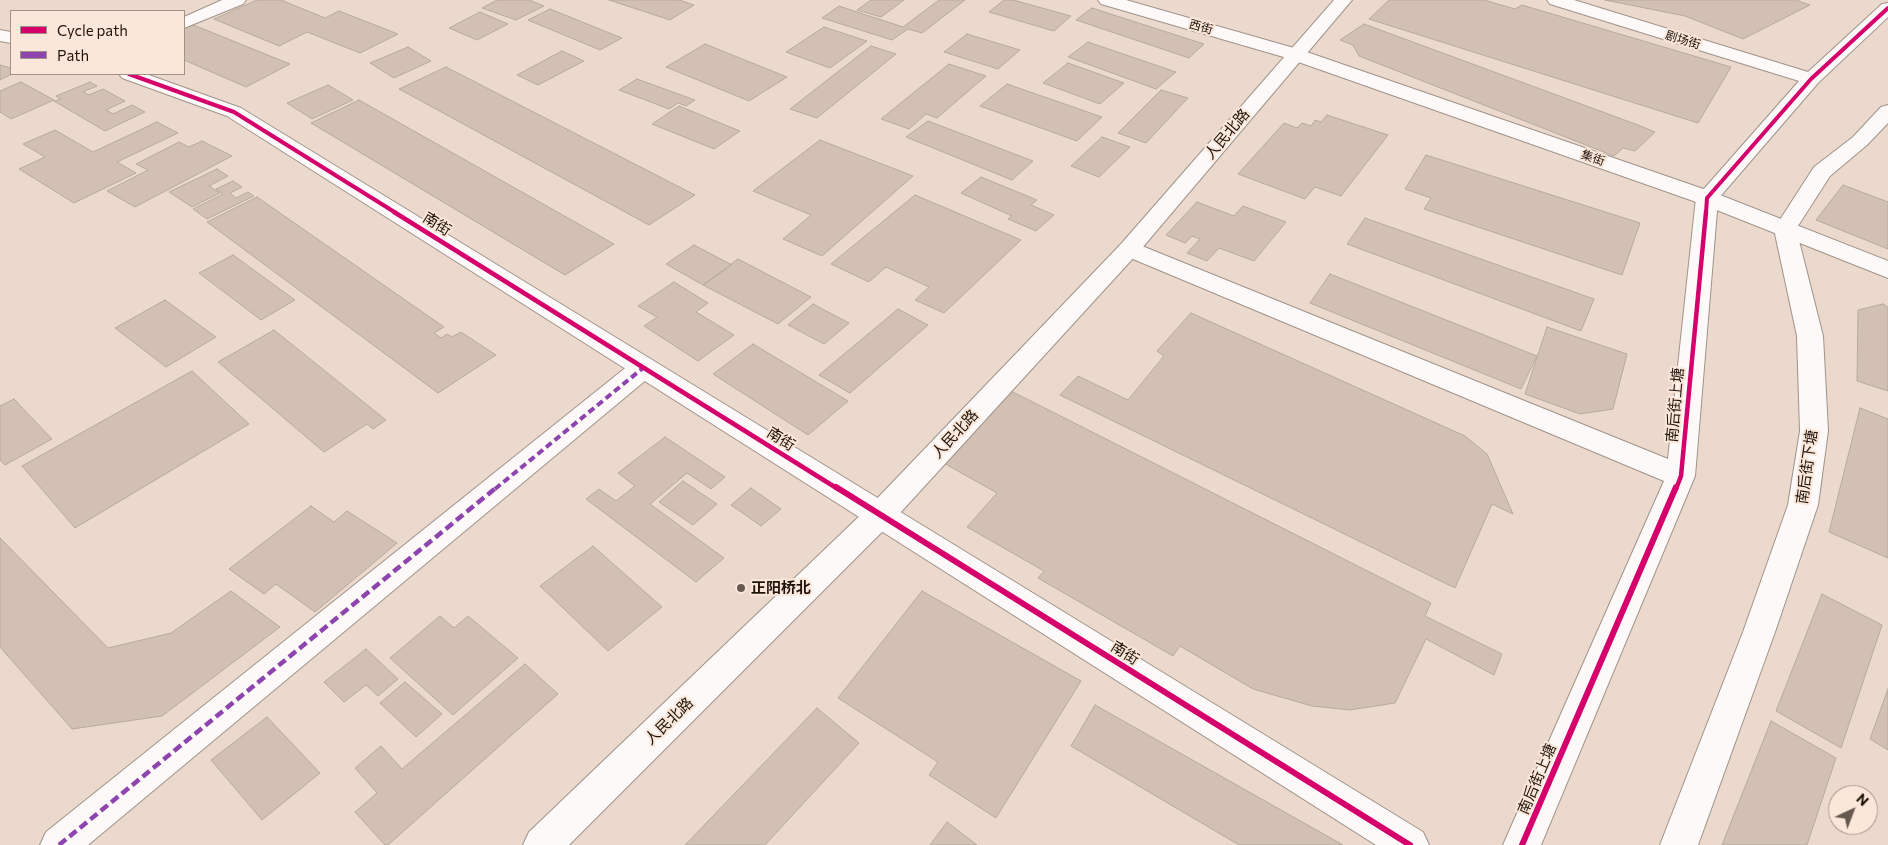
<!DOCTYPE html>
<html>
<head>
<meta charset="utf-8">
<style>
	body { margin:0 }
	#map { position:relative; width:1888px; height:845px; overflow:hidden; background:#ebd9cd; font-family:Commissioner,sans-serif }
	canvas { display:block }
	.legend { position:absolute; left:10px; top:10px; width:175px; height:65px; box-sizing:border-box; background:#fbe7d9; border:1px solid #a39387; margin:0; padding:6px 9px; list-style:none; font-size:15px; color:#1f140c }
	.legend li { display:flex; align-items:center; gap:10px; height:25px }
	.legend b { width:25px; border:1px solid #a39387 }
	.north { position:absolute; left:1828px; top:785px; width:50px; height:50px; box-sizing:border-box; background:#fbe7d9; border:1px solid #a39387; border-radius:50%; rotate:43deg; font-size:14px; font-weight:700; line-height:20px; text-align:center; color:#1f140c }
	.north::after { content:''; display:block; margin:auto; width:18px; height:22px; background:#665950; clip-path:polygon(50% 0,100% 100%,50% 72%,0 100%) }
</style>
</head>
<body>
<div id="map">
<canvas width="1888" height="845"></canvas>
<ul class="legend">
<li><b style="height:6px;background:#d6006c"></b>Cycle path</li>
<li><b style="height:6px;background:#8e44ad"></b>Path</li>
</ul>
<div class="north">N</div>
</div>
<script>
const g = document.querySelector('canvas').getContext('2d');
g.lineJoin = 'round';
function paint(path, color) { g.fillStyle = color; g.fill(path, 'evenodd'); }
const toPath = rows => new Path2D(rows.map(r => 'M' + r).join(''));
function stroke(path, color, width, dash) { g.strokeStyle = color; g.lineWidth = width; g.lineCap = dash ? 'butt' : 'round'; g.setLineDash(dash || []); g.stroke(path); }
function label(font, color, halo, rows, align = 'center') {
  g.font = font + ' Commissioner,"Noto Sans SC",sans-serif'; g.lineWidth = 4; g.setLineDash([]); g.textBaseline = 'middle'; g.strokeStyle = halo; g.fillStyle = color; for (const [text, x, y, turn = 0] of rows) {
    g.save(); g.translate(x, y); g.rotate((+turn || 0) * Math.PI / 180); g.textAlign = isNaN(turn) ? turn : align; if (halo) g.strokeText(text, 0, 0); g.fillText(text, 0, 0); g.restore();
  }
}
const building = toPath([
	[257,0,281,0,325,18,339,11,398,34,360,53,307,32,279,46,214,19,257,0],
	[497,0,529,0,544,6,516,20,482,8,497,0],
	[609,0,679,0,694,5,670,20,609,0],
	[871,0,904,0,881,17,857,10,871,0],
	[939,0,965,0,922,33,908,29,892,40,822,18,839,6,903,27,939,0],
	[1004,0,1013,0,1071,16,1054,31,989,12,1004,0],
	[1389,0,1484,0,1515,9,1522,5,1731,67,1698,123,1369,19,1389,0],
	[1605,0,1796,0,1810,5,1743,39,1685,16,1605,0],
	[1092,8,1204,44,1189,58,1076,20,1092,8],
	[550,9,622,38,600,50,528,20,550,9],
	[480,12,508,24,477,40,449,28,480,12],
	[191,24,290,64,246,87,184,60,184,28,191,24],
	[1364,24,1638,125,1655,132,1635,151,1623,148,1614,156,1359,56,1353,45,1340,40,1364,24],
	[824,27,867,41,830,68,786,52,824,27],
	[967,34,1020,50,998,69,944,52,967,34],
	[1088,42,1176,72,1156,89,1068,57,1088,42],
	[705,44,787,77,749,101,666,67,705,44],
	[871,46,896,54,817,118,790,109,871,46],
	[408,47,431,61,394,78,370,63,408,47],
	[562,51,584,61,538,85,517,75,562,51],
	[1068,63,1124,83,1100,104,1043,83,1068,63],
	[949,64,986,76,937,118,926,114,909,129,881,119,949,64],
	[0,65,11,68,12,74,0,80,0,65],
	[446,67,695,195,649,225,399,89,446,67],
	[637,79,695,100,686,106,678,103,669,109,619,90,637,79],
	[21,82,54,100,11,119,0,112,0,91,21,82],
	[90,82,97,86,83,92,89,95,103,89,125,101,106,110,113,114,132,105,145,112,105,131,54,101,61,99,56,96,90,82],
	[1007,84,1102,117,1077,141,980,106,1007,84],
	[328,85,353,100,312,119,287,103,328,85],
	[1161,90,1188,98,1146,143,1118,133,1161,90],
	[359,100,614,244,565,275,311,123,359,100],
	[679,106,740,131,714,149,652,124,679,106],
	[1327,115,1388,135,1341,196,1315,187,1305,199,1238,174,1284,123,1297,128,1302,123,1311,126,1315,120,1321,122,1327,115],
	[928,121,1033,161,1012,180,906,137,928,121],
	[157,122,178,133,117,162,136,173,74,203,19,169,45,157,23,144,55,130,93,152,157,122],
	[1102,137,1130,147,1099,177,1071,166,1102,137],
	[820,140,913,176,822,256,783,239,811,215,753,191,820,140],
	[202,141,232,156,135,207,107,191,148,170,136,164,179,142,189,147,202,141],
	[1426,155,1640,223,1622,275,1424,209,1431,198,1405,189,1426,155],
	[217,169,228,176,209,186,220,193,192,207,169,192,217,169],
	[981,177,1037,200,1031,205,1054,215,1036,231,1008,219,1012,216,961,193,981,177],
	[233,181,242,187,230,193,236,198,248,192,254,196,207,219,193,209,223,194,216,189,233,181],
	[1843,185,1888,202,1888,249,1816,220,1843,185],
	[915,195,1021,240,944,313,915,300,929,287,886,267,869,282,831,264,915,195],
	[257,197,444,327,434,333,441,338,447,334,452,337,461,332,496,355,438,393,207,222,257,197],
	[1197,202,1234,216,1243,206,1286,222,1254,261,1219,248,1207,261,1187,253,1200,239,1192,236,1185,243,1166,235,1197,202],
	[1365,218,1594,299,1581,331,1347,244,1365,218],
	[694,245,732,265,703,285,666,264,694,245],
	[233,255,295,300,261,320,199,273,233,255],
	[738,259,811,297,778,324,703,285,738,259],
	[1330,274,1537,356,1521,389,1310,303,1330,274],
	[674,282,708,303,696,312,734,335,698,361,644,326,657,317,638,306,674,282],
	[165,300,216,337,166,367,115,328,165,300],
	[813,304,849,323,824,344,788,325,813,304],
	[1883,304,1888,307,1888,391,1857,381,1858,310,1883,304],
	[898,309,928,325,850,393,819,375,898,309],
	[1191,313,1465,436,1487,454,1513,514,1492,504,1455,588,1060,395,1078,376,1128,400,1164,356,1157,351,1191,313],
	[1547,327,1627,354,1613,409,1580,414,1525,394,1547,327],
	[274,330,386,420,373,429,367,424,324,452,218,362,274,330],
	[753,344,848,401,808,435,713,374,753,344],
	[192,371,249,424,75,528,22,466,192,371],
	[1007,389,1431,603,1425,616,1502,654,1494,675,1426,639,1395,703,1350,710,1312,706,1253,689,1180,646,1173,656,1038,578,1044,571,967,527,997,493,940,461,1007,389],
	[14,399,52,439,5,465,0,460,0,406,14,399],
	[1860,408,1888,419,1888,558,1829,532,1860,408],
	[665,437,725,477,711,489,687,473,650,504,724,558,696,582,586,499,599,489,616,501,635,486,618,473,665,437],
	[683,481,717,504,693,525,659,502,683,481],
	[751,488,781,509,761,526,731,505,751,488],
	[311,506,334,522,347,511,397,543,315,612,276,584,264,594,229,569,311,506],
	[0,538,108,648,171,633,231,591,280,627,162,716,72,729,0,647,0,538],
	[593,546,662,607,608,651,540,586,593,546],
	[922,591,1081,681,996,818,929,775,938,762,838,698,922,591],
	[1822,594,1882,625,1841,748,1776,711,1822,594],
	[440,616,454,628,468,616,518,658,453,715,390,658,440,616],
	[366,649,398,679,378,696,366,685,344,702,324,682,366,649],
	[525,664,558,694,388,845,385,845,355,812,377,793,355,768,381,746,402,769,525,664],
	[405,682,442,714,416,737,380,703,405,682],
	[1888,689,1888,750,1870,739,1888,689],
	[1095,705,1343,845,1239,845,1071,746,1095,705],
	[817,708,859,743,765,845,685,845,817,708],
	[267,717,320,773,262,820,211,760,267,717],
	[1771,721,1836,758,1807,845,1722,845,1771,721],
	[947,822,977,845,930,845,947,822]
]);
const pedestrian = toPath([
	[643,359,652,361,656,368,652,375,88,845,40,845,46,832,634,361,643,359]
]);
const minor = toPath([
	[222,0,246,0,243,4,184,28,184,17,222,0],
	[1547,0,1574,0,1808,72,1882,4,1888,3,1888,17,1818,83,1718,199,1695,476,1541,845,1503,845,1664,481,1121,254,1117,249,1121,244,1129,242,1137,244,1668,459,1696,198,1799,81,1550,4,1547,0],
	[1888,105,1888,123,1867,145,1830,176,1796,229,1823,336,1828,431,1818,505,1775,632,1698,845,1660,845,1743,632,1788,505,1800,431,1797,336,1774,229,1814,167,1853,137,1881,107,1888,105]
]);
const tertiary = toPath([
	[1098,0,1126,0,1301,50,1715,193,1888,261,1888,278,1699,203,1287,58,1101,4,1098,0],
	[0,30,11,32,11,43,0,41,0,30],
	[119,74,146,74,241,108,1423,832,1429,845,1376,845,227,116,122,78,119,74]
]);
const secondary = toPath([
	[1334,0,1352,0,1137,254,890,524,569,845,523,845,529,832,868,508,1121,244,1334,0]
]);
const quietFar1 = toPath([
	[495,489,643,368]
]);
const quiet = toPath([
	[59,845,497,487]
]);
const cyclewayFar2 = toPath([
	[129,74,234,112,396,213],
	[1706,213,1707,198,1811,79,1888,8]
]);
const cyclewayFar1 = toPath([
	[394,212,838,489],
	[1676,489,1681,476,1706,212]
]);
const cycleway = toPath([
	[836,487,1410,845],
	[1522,845,1676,487]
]);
const markers = [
	[741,588,5,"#665950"]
];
const farStreetnames = [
	["西街",1201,27,16],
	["剧场街",1683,40,17],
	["集街",1593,158,19]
];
const streetNames = [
	["人民北路",1227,134,-50],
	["南街",437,224,32],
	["南后街上塘",1675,405,-85],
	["人民北路",955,434,-47],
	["南街",781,439,32],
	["南后街下塘",1807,467,-82],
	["南街",1125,653,32],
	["人民北路",669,721,-44],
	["南后街上塘",1537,779,-67]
];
const poiNames = [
	["正阳桥北",751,588]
];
paint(building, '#d2c0b4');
stroke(building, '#b7a99f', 1);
stroke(pedestrian, '#a09389', 2);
stroke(minor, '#a09389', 2);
stroke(tertiary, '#a09389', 2);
stroke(secondary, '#a09389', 2);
paint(pedestrian, '#fcf9f8');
paint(minor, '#fcf9f8');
paint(tertiary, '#fcf9f8');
paint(secondary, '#fcf9f8');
stroke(quietFar1, '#8e44ad', 4, [7, 4]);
stroke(quiet, '#8e44ad', 4.5, [9, 4.5]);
stroke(cyclewayFar2, '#d6006c', 4);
stroke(cyclewayFar1, '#d6006c', 4.5);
stroke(cycleway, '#d6006c', 6);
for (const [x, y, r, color] of markers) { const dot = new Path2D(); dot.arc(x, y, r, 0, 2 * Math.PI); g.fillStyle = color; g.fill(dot); stroke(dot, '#fbe7d9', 2); }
label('12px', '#1f140c', '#fbe7d9', farStreetnames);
label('15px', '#1f140c', '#fbe7d9', streetNames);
label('bold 15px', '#1f140c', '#fbe7d9', poiNames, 'left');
</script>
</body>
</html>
